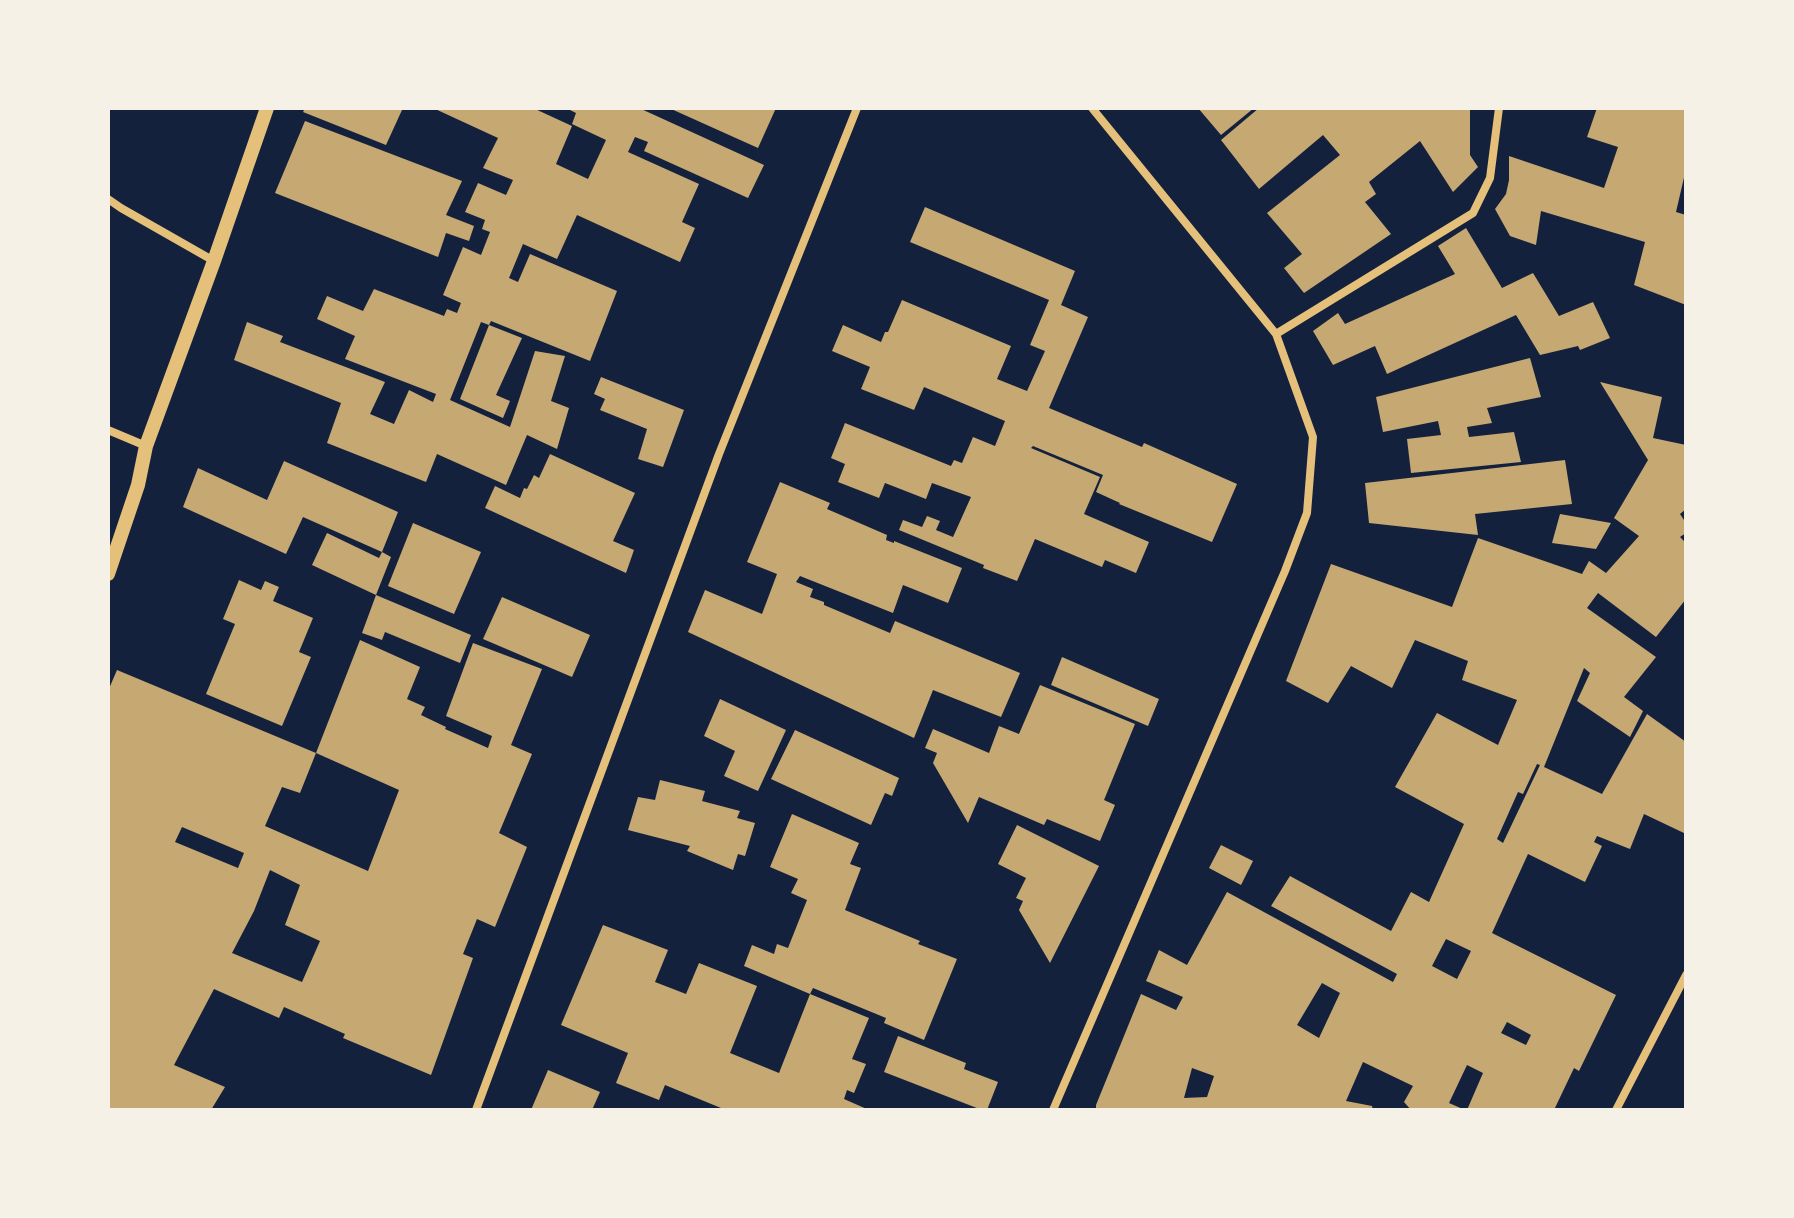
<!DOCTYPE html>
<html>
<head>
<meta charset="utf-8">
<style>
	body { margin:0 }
	#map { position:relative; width:1794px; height:1218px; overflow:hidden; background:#14213d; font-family:Overpass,sans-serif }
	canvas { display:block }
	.frame { position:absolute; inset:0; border:110px solid #f6f1e7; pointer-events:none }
</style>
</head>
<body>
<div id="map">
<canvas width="1794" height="1218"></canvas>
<div class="frame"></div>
</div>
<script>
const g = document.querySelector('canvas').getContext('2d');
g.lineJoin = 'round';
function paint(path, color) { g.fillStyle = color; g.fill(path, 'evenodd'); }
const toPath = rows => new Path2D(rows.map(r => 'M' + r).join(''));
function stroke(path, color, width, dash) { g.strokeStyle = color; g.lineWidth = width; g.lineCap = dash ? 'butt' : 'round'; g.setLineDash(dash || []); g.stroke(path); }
const building = toPath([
	[305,108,397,108,402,110,386,145,303,112],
	[433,108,533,108,572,126,556,164,588,179,606,140,572,124,576,113,566,108,639,108,764,165,748,198,644,151,648,142,635,137,628,152,699,184,682,222,695,228,680,262,577,215,557,259,523,244,509,278,518,282,530,254,617,291,590,361,491,321,489,325,481,322,450,400,510,427,535,351,565,356,551,401,569,408,557,449,527,435,506,485,437,454,426,482,327,443,341,403,234,360,247,322,283,336,280,342,385,382,370,414,394,424,409,390,433,402,436,394,345,359,355,336,317,319,327,296,363,311,374,289,444,316,447,309,457,313,461,303,443,295,463,247,481,255,490,232,482,229,485,220,465,212,478,183,506,195,513,180,483,168,498,138],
	[669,108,776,108,758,148],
	[1198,108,1254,108,1221,135],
	[1259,108,1470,108,1470,155,1478,167,1453,192,1420,141,1369,182,1376,194,1365,202,1391,234,1304,293,1284,268,1302,254,1267,213,1340,155,1323,135,1259,189,1221,140],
	[1597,108,1686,108,1686,169,1676,212,1686,215,1686,248,1684,257,1686,258,1686,305,1634,285,1645,242,1541,211,1536,245,1510,236,1495,209,1506,194,1509,180,1509,156,1604,188,1618,147,1587,137],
	[305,121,462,181,446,215,474,226,469,241,446,233,438,257,275,193],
	[925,207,1075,271,1061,305,1088,317,1049,408,1142,447,1144,443,1237,484,1212,542,1119,504,1120,503,1096,492,1103,475,1033,446,1031,448,1100,477,1084,514,1149,542,1136,573,1105,560,1102,567,1035,539,1017,581,983,568,984,565,899,530,903,520,922,527,927,516,940,521,936,530,953,537,971,497,932,483,926,499,885,483,879,498,838,482,845,464,831,458,845,423,951,466,954,460,962,463,973,437,995,446,1005,421,924,387,914,410,861,389,870,367,832,351,843,325,881,342,885,332,888,332,902,300,1011,346,997,379,1027,391,1045,351,1030,345,1049,300,910,242],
	[1466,228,1502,288,1533,273,1559,316,1593,302,1610,338,1580,350,1578,346,1540,355,1516,315,1387,374,1375,346,1333,365,1313,331,1338,313,1345,324,1455,274,1438,246],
	[489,325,522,338,496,395,510,401,503,418,460,399],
	[1530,358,1541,397,1487,408,1492,423,1467,427,1469,437,1514,432,1521,462,1411,473,1407,439,1441,435,1438,421,1383,432,1376,397],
	[601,377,684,410,663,467,638,459,647,429,600,410,605,399,594,394],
	[1600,382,1662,397,1653,438,1686,445,1686,509,1680,514,1686,523,1686,533,1680,537,1686,543,1686,599,1656,637,1598,593,1587,608,1656,657,1624,697,1643,711,1630,737,1577,701,1590,673,1584,668,1544,767,1602,794,1647,714,1686,742,1686,834,1644,814,1630,849,1597,836,1594,842,1602,846,1585,882,1528,854,1492,933,1616,995,1579,1071,1574,1068,1554,1110,1488,1110,1484,1108,1483,1110,1467,1110,1483,1073,1467,1065,1449,1103,1465,1110,1411,1110,1404,1102,1413,1086,1363,1062,1346,1101,1372,1106,1373,1110,1096,1110,1096,1105,1141,994,1176,1010,1183,997,1146,981,1159,950,1187,965,1227,892,1393,982,1397,974,1271,906,1290,876,1391,931,1411,892,1429,902,1464,824,1395,787,1437,713,1498,745,1517,700,1462,680,1468,661,1415,640,1392,688,1351,666,1328,703,1286,681,1331,564,1452,607,1478,538,1582,574,1589,561,1606,573,1639,536,1614,518,1648,460],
	[1537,764,1540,765,1503,843,1497,839,1518,792,1523,794],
	[1446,939,1471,951,1457,979,1432,966],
	[1322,983,1340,993,1319,1038,1297,1025],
	[1507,1022,1531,1035,1526,1045,1501,1033],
	[1192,1068,1214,1076,1207,1097,1184,1098],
	[550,454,635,493,613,541,634,550,626,573,485,508,495,486,520,498,524,488,527,489,534,475,539,478],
	[1565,460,1572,504,1475,514,1478,535,1369,523,1365,483],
	[284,461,398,512,382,552,303,517,286,554,183,507,198,468,267,500],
	[780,482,830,503,827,509,887,535,886,540,894,543,894,541,962,568,948,603,903,585,893,613,800,576,796,582,813,589,810,597,824,602,824,605,890,633,895,621,1020,673,1001,717,933,690,914,738,688,632,705,590,762,614,777,574,747,562],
	[1560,514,1611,523,1596,549,1552,543],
	[413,523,481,552,454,614,388,586],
	[327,533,379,558,382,552,391,557,376,595,312,565],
	[239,580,261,590,265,581,279,587,273,601,313,618,299,652,311,657,282,726,206,694,235,624,223,619],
	[376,595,471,635,460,663,385,632,382,640,362,633],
	[502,597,590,635,572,677,483,639],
	[360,640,420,667,407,699,425,707,421,715,446,727,445,729,488,748,492,736,446,716,473,643,542,669,511,745,532,754,499,833,527,847,495,927,477,919,463,954,473,958,431,1075,343,1038,345,1034,284,1007,279,1018,214,989,174,1065,225,1087,211,1110,108,1110,108,995,110,992,108,991,108,691,117,670,316,753,300,793,282,787,265,826,368,871,399,790,316,753],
	[182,827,244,853,238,868,175,842],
	[270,870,300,885,285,925,320,941,302,982,232,953,254,911],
	[1062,657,1159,699,1148,726,1051,685],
	[1040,685,1135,724,1104,800,1115,805,1100,841,1047,819,1044,825,979,797,968,823,933,763,937,753,925,748,933,729,989,753,999,726,1019,734],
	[720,699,786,730,758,791,724,776,735,751,704,736],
	[795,730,899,778,892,796,885,793,871,825,771,779],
	[660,780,705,791,702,801,740,811,737,818,755,823,745,856,738,854,733,870,687,851,690,846,628,830,638,797,655,800],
	[792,814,859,843,850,864,861,868,845,910,920,941,918,944,957,959,924,1040,884,1023,886,1018,813,988,810,994,869,1018,852,1059,866,1064,854,1093,847,1090,844,1099,869,1110,720,1110,721,1108,665,1085,659,1100,616,1083,628,1053,561,1025,603,925,668,950,655,982,686,994,699,963,757,986,730,1053,779,1073,810,994,744,966,752,945,774,954,777,944,788,948,807,900,791,893,798,879,770,867],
	[1017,825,1099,866,1050,963,1019,910,1023,901,1016,898,1026,878,998,864],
	[1221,845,1253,861,1241,885,1209,868],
	[898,1036,966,1063,964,1069,998,1082,987,1110,982,1110,884,1072],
	[548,1070,600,1092,592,1110,531,1110]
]);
const minor = toPath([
	[108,199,121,208,214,261],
	[1276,334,1473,213,1490,178,1499,108],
	[108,430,146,446],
	[476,1110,719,454,857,108],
	[1053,1110,1285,571,1307,513,1313,437,1276,334,1092,108],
	[1616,1110,1686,975]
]);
const tertiary = toPath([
	[108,574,138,485,146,446,214,261,267,108]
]);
paint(building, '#c6a872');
stroke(minor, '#e5c07b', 8);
stroke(tertiary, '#e5c07b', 14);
</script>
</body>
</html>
